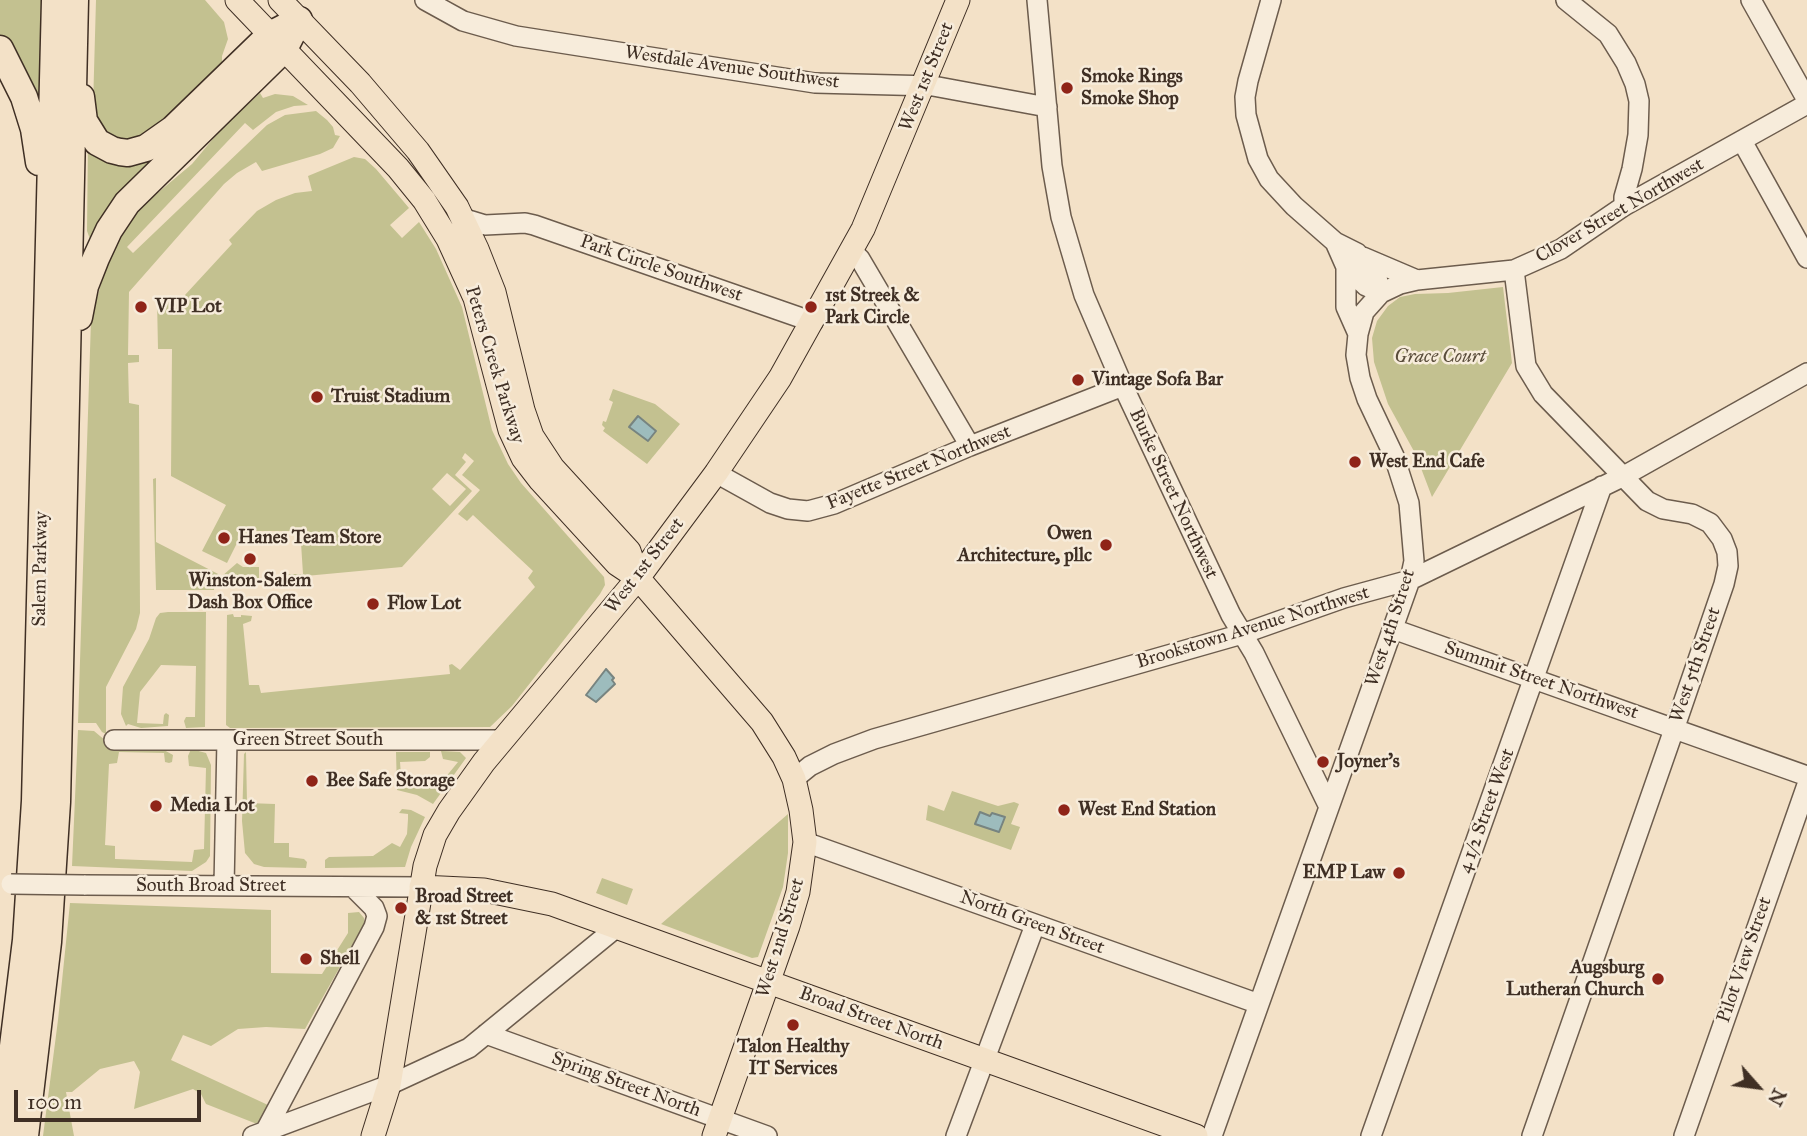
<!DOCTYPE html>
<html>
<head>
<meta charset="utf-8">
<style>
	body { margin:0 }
	#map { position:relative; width:1807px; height:1136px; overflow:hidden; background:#f3e1c7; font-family:"IM FELL Great Primer",serif }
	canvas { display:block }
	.north { position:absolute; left:1723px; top:1052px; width:70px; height:70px; -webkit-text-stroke:5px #f7ecdb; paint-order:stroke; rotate:118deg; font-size:19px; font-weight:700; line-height:28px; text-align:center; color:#3f2f24 }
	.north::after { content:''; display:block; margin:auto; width:24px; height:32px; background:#3f2f24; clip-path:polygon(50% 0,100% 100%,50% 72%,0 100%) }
	.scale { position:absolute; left:14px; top:1090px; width:187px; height:32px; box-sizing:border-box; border:4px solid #3f2f24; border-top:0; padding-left:9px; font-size:21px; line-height:24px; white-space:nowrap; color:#3f2f24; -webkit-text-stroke:5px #f7ecdb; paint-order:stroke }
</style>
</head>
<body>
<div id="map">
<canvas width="1807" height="1136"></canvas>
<div class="north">N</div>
<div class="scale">100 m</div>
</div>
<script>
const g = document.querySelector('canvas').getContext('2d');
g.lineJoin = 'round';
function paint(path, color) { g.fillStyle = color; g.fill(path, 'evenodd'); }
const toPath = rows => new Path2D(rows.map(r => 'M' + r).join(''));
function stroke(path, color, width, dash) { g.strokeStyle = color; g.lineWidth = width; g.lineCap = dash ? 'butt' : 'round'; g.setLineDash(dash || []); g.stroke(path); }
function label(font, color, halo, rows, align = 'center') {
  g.font = font + ' "IM FELL Great Primer",serif'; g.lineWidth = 5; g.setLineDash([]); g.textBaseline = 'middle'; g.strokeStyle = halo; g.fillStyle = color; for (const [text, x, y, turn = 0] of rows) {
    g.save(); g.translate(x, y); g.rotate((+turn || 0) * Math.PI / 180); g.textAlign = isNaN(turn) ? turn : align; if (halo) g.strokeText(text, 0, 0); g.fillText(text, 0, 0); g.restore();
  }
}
const green = toPath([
	[0,0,41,0,40,98,33,104,0,38],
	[96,0,205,0,224,22,228,39,222,56,222,63,209,81,154,132,119,142,109,137,97,124,93,107],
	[260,93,263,98,275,94,293,96,308,105,294,106,276,112,253,130,245,123,127,247,133,253,267,125,285,115,316,111,327,120,333,127,335,135,340,136,333,148,320,154,262,171,256,162,237,173,224,184,129,292,128,355,139,355,139,362,128,363,129,403,139,405,140,613,136,629,106,687,106,734,102,732,96,723,78,723,91,320,107,262,123,231,141,207,192,164,222,128],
	[88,138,144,155,151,164,94,240,90,239,87,231],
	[354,157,365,159,376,169,409,208,390,225,402,238,419,222,436,249,462,307,492,430,508,464,521,483,604,577,605,585,600,594,512,706,490,727,230,728,226,725,227,615,233,614,234,617,241,617,241,615,252,616,251,621,243,624,249,685,259,685,261,693,450,674,449,665,452,664,460,670,535,587,528,578,533,571,473,515,467,521,458,514,480,490,462,475,474,461,465,453,462,458,466,462,455,475,472,491,402,567,284,578,284,574,303,574,301,543,295,543,295,531,253,531,252,535,242,533,227,563,202,551,226,505,171,476,172,349,158,349,157,300,172,301,173,308,232,244,229,240,257,211,276,200,295,193,312,191,308,176],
	[447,473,466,489,450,506,432,489],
	[1503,287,1512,363,1432,497,1416,455,1388,404,1374,362,1372,338,1377,321,1388,306,1400,297,1415,294,1448,293],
	[613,389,655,404,680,424,647,464,603,431,605,428,602,425,603,421,606,422,613,402,609,400],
	[156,478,156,542,222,576,237,563,243,567,259,567,259,580,214,580,214,590,156,590,153,479],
	[168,612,206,612,205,727,186,728,184,721,186,717,195,717,196,666,161,665,140,692,137,723,163,724,164,715,166,713,169,715,168,726,141,728,128,724,126,726,121,714,123,687,149,639,156,618,160,613],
	[78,730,94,731,106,741,106,748,164,750,173,755,172,762,169,763,165,762,164,753,119,752,117,763,109,764,105,845,115,846,115,859,192,862,194,850,204,849,206,768,189,766,188,756,191,749,206,753,211,765,210,856,206,862,192,871,72,866],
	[441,751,460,752,466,758,433,804,417,795,397,790,396,752,430,752,430,757,425,761,400,762,402,788,440,784,458,762,443,759],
	[246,752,247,803,275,804,274,843,289,843,289,857,304,859,307,862,306,868,264,867,254,864,245,853,242,821,244,754],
	[952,791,998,806,1014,802,1019,804,1011,824,1020,827,1011,850,926,820,928,805,944,811],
	[402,809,411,810,425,817,411,847,405,867,325,868,325,860,329,857,373,856,392,843,400,847,407,834,408,819,408,814,399,813],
	[788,814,788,853,783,887,758,957,752,958,661,924],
	[602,878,633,889,627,905,596,893],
	[70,903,271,910,271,973,322,974,348,933,348,913,359,912,364,918,364,924,305,1029,266,1027,238,1029,211,1046,183,1035,171,1060,268,1105,257,1124,206,1104,201,1094,193,1089,134,1109,140,1072,134,1061,100,1069,72,1092,66,1092,74,1136,43,1136,58,1020]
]);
const water = toPath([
	[638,416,656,431,648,441,629,427,638,416],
	[606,669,614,678,612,680,615,684,596,702,586,695,606,669],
	[980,812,990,816,992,813,1005,817,999,832,975,824,980,812]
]);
const minor = toPath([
	[425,0,463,21,516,36,815,83,933,86,1047,107],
	[1037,0,1052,166,1061,217,1084,295,1123,386,1231,615,1254,653,1329,807],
	[1271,0,1248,81,1245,97,1246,115,1258,159,1269,179,1294,206,1335,242,1346,267,1366,286,1381,293],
	[1566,0,1608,34,1626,63,1635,84,1639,101,1638,135,1632,169,1624,197,1624,206],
	[1751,0,1807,100],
	[1742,141,1807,258],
	[462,218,485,225,525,223,534,225,813,322],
	[1335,242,1357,253,1377,278,1381,293],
	[852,251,860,259,970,446],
	[1363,257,1417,280],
	[1346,267,1346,307,1358,334],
	[1514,270,1526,366,1543,394,1647,501,1663,509,1692,514,1710,523,1722,539,1727,552,1728,566,1724,584,1678,718,1532,1136],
	[716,473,770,503,788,509,808,511,834,504,970,446,1123,386],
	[1393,629,1807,776],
	[114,740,503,740],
	[794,779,810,766,834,754,874,739,1242,634,1344,598,1410,580,1622,477,1807,373],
	[805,842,1259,1004],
	[84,885,421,887],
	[224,886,227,740],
	[486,1034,767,1136],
	[266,1130,374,927,377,916,374,908,353,887],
	[253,1136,389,1085,469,1048,617,927],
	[956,1136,1035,925],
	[1212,1136,1410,580,1414,561,1409,503,1394,456,1367,399,1360,378,1356,355,1358,334,1364,312,1381,293,1400,284,1417,280,1514,270,1561,249,1624,206,1807,104],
	[1371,1136,1602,486],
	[1684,1136,1807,785]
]);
const major = toPath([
	[237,0,398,168,424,200,448,239,475,298,510,430,523,458,540,480,617,564,638,578,762,722,784,757,794,779,801,810,805,842,798,892,788,926,714,1136],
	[280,0,360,83,418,151,457,207,477,249,494,292,523,410,532,436,553,468,629,551,638,578],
	[421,887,484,890,552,904,1196,1136],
	[373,1136,389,1085,425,866,435,835,449,811,484,762,638,578,716,473,780,378,863,229,958,0]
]);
const highway = toPath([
	[0,49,24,97,34,129,39,162],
	[81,97,84,121,97,142,112,150,120,152,128,153,146,148,173,129,270,35,299,20],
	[79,317,85,286,96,258,109,230,127,203,284,49,299,20],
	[2,1136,26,940,35,801,55,0],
	[25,1136,48,942,57,802,75,0]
]);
const minorBridge = toPath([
	[11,884,84,885]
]);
const markers = [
	[1067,88,7,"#8f2418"],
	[141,307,7,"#8f2418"],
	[811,307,7,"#8f2418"],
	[1078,380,7,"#8f2418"],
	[317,397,7,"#8f2418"],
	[1355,462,7,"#8f2418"],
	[224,538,7,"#8f2418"],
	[1106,545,7,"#8f2418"],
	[250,559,7,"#8f2418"],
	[373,604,7,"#8f2418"],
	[1323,762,7,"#8f2418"],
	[312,781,7,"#8f2418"],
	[156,806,7,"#8f2418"],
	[1064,810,7,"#8f2418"],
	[1399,873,7,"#8f2418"],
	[401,908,7,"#8f2418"],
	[306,959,7,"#8f2418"],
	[1658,979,7,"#8f2418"],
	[793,1025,7,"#8f2418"]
];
const streetNames = [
	["Westdale Avenue Southwest",732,68,8],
	["West 1st Street",927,77,-68],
	["Clover Street Northwest",1620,211,-30],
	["Park Circle Southwest",661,269,19],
	["Peters Creek Parkway",494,365,73],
	["Fayette Street Northwest",919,468,-22],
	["Burke Street Northwest",1173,494,65],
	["West 1st Street",645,566,-52],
	["Salem Parkway",41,569,-89],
	["Brookstown Avenue Northwest",1253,628,-17],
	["West 4th Street",1391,628,-72],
	["West 5th Street",1696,665,-71],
	["Summit Street Northwest",1541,681,19],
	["Green Street South",308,740],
	["4 1/2 Street West",1487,811,-70],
	["South Broad Street",211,886],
	["North Green Street",1032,923,20],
	["West 2nd Street",781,938,-73],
	["Pilot View Street",1745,960,-71],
	["Broad Street North",871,1019,20],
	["Spring Street North",626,1085,20]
];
const poiNames = [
	["Smoke Rings",1081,77],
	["Smoke Shop",1081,99],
	["1st Streek &",825,296],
	["Park Circle",825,318],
	["VIP Lot",155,307],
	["Vintage Sofa Bar",1092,380],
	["Truist Stadium",331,397],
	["West End Cafe",1369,462],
	["Owen",1092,534,"right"],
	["Architecture, pllc",1092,556,"right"],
	["Hanes Team Store",238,538],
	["Winston-Salem",250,581,"center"],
	["Dash Box Office",250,603,"center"],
	["Flow Lot",387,604],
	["Joyner's",1337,762],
	["Bee Safe Storage",326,781],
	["Media Lot",170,806],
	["West End Station",1078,810],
	["EMP Law",1385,873,"right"],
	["Broad Street",415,897],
	["& 1st Street",415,919],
	["Shell",320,959],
	["Augsburg",1644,968,"right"],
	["Lutheran Church",1644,990,"right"],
	["Talon Healthy",793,1047,"center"],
	["IT Services",793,1069,"center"]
];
const parkNames = [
	["Grace Court",1440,357]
];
paint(green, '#c3c190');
paint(water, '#9dbcbd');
stroke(water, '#778480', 2);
stroke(minor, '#6c5c4d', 22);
stroke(major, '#3f2f24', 25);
stroke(highway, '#3f2f24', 29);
stroke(minor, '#f7ecdb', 19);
stroke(major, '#f3e1c7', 23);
stroke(highway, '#f3e1c7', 26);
stroke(minorBridge, '#6c5c4d', 22, []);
stroke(minorBridge, '#f7ecdb', 19);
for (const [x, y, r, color] of markers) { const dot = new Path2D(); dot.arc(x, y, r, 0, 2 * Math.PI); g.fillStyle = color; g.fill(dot); stroke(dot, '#f7ecdb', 2.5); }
label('19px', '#3f2f24', '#f7ecdb', streetNames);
label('bold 19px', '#3f2f24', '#f7ecdb', poiNames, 'left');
label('italic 19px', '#594c3a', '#f7ecdb', parkNames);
</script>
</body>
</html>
